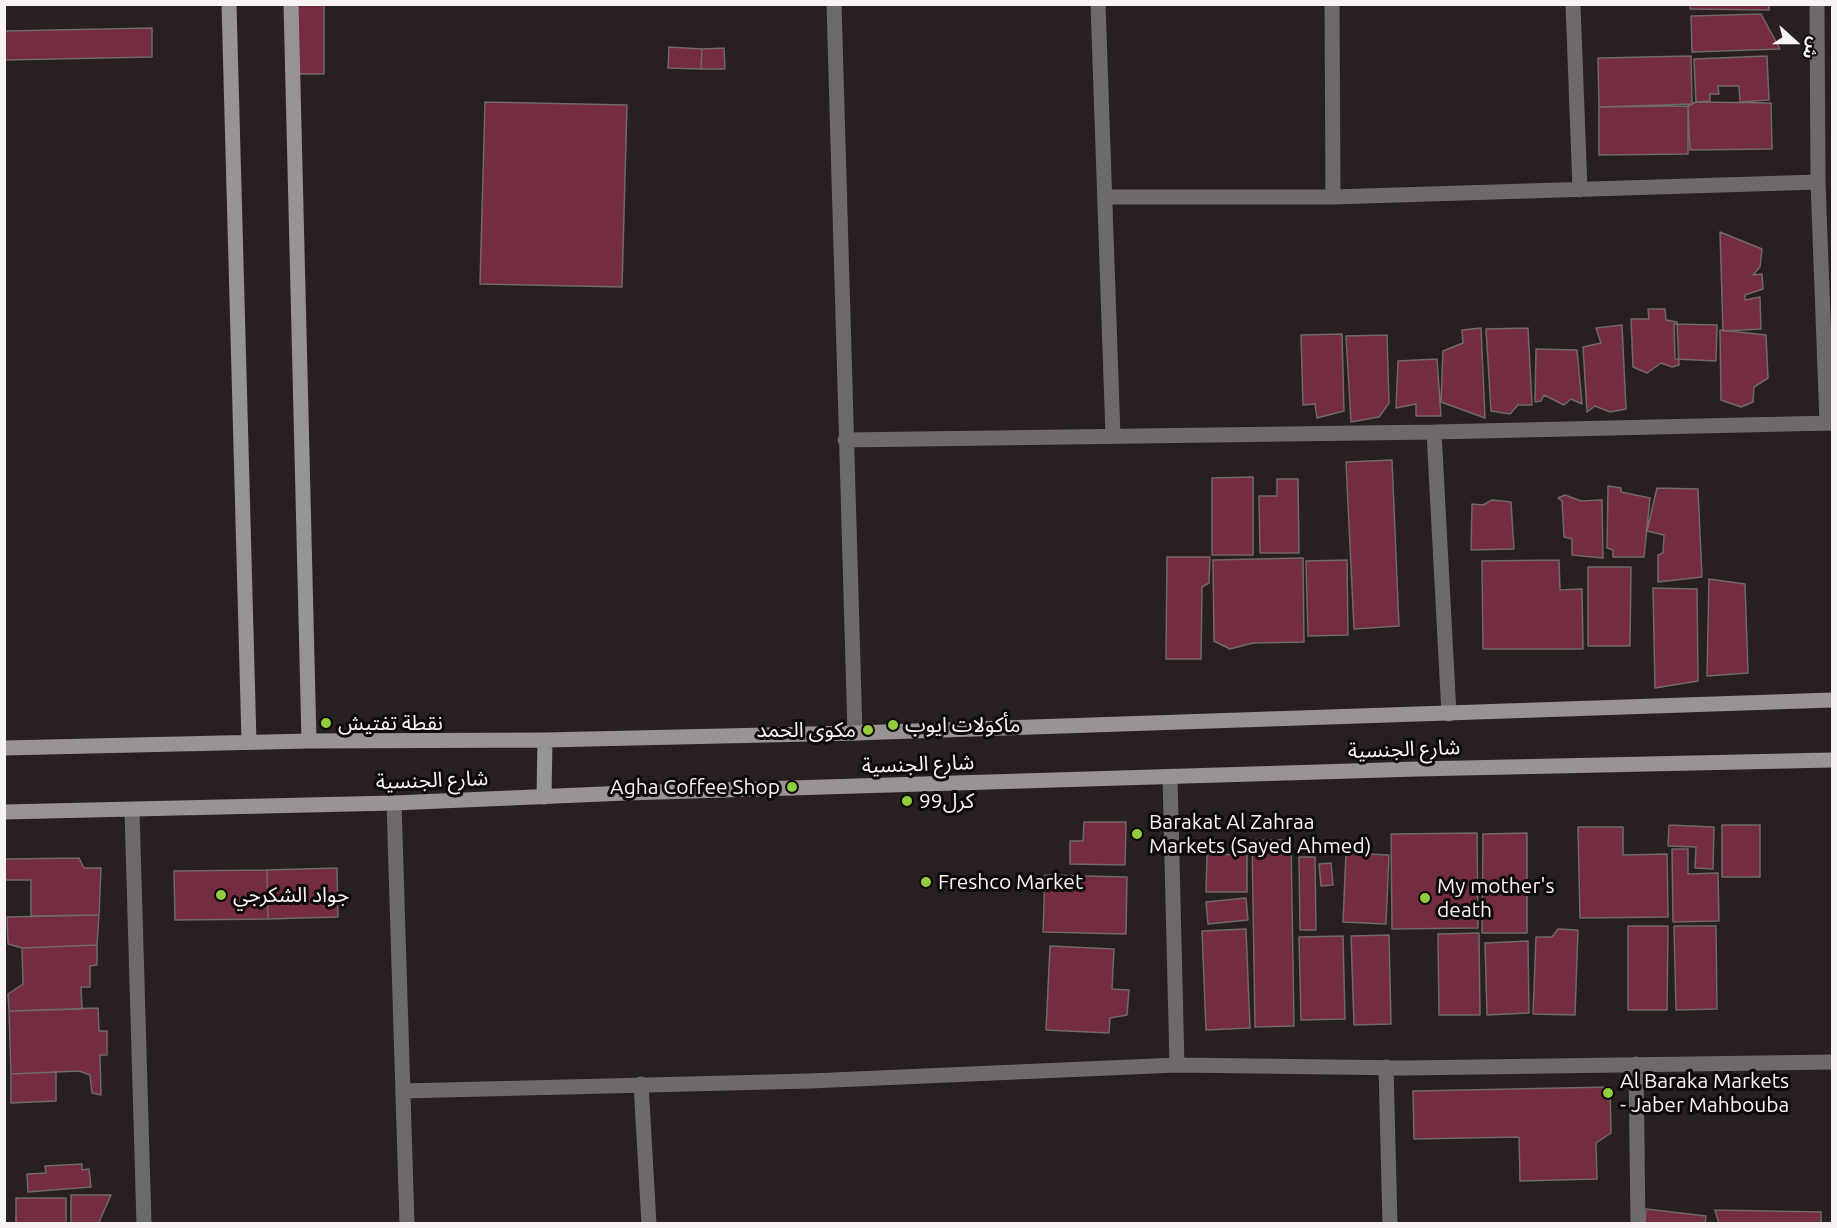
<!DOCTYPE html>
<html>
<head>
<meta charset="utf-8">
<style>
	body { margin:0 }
	#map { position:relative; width:1837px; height:1228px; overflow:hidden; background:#271f20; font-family:Ubuntu,"Noto Sans Arabic",sans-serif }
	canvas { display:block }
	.frame { position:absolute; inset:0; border:6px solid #f9f3f4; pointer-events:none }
	.north { position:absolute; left:1765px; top:12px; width:60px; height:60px; -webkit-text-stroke:4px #0d0a0a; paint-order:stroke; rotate:111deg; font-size:16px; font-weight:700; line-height:24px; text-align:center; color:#f9f3f4 }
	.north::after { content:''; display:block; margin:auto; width:21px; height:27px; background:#f9f3f4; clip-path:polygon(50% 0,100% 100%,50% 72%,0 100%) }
</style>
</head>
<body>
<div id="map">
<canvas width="1837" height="1228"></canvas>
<div class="frame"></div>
<div class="north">ش</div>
</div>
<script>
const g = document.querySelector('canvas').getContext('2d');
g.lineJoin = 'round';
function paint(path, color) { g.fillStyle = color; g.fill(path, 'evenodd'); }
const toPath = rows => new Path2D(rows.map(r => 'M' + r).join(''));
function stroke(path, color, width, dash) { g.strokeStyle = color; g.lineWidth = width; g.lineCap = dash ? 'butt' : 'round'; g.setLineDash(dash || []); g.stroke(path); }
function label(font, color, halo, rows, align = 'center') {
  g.font = font + ' Ubuntu,"Noto Sans Arabic",sans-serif'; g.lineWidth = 6; g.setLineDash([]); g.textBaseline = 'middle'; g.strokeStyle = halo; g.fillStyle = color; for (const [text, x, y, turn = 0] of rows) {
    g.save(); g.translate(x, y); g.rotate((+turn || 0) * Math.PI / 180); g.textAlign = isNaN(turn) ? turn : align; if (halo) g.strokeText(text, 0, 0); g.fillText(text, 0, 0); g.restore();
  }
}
const building = toPath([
	[296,4,324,4,324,74,296,74,296,4],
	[1690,4,1769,4,1769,10,1690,9,1690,4],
	[1761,14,1780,49,1692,52,1691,16,1761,14],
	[152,28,152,57,4,60,4,31,152,28],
	[669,47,702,49,701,69,668,68,669,47],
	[724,48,725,69,701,69,702,49,724,48],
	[1691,56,1692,104,1599,107,1598,58,1691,56],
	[1767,56,1769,100,1740,102,1739,86,1718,86,1719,94,1710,94,1710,101,1696,102,1694,59,1767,56],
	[485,102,627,105,622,287,480,284,485,102],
	[1696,102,1771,103,1772,149,1690,150,1688,106,1696,102],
	[1688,106,1688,154,1599,155,1599,107,1688,106],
	[1720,232,1762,249,1760,267,1753,275,1762,274,1763,289,1745,295,1745,300,1760,297,1761,329,1723,331,1720,232],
	[1648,309,1665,309,1666,320,1677,322,1679,365,1672,367,1661,363,1647,373,1633,367,1631,319,1649,319,1648,309],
	[1674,324,1717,325,1716,361,1675,359,1674,324],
	[1622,325,1626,409,1610,412,1595,406,1587,412,1583,347,1601,343,1596,328,1622,325],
	[1481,328,1485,418,1441,402,1443,351,1463,343,1462,330,1481,328],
	[1528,328,1532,405,1518,405,1510,414,1491,411,1486,329,1528,328],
	[1720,330,1766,335,1768,378,1754,387,1753,402,1741,407,1721,400,1720,330],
	[1342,334,1344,411,1317,418,1315,404,1303,405,1301,335,1342,334],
	[1387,335,1389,403,1379,417,1351,422,1346,336,1387,335],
	[1536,349,1577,350,1582,404,1571,399,1564,405,1544,395,1541,401,1535,402,1536,349],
	[1437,359,1441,416,1416,416,1416,404,1396,408,1398,361,1437,359],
	[1392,460,1399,626,1354,629,1346,462,1392,460],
	[1253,477,1253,555,1212,555,1212,478,1253,477],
	[1277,479,1298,479,1299,553,1260,553,1259,496,1277,496,1277,479],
	[1608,486,1621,488,1621,492,1650,498,1644,557,1613,557,1613,550,1607,548,1608,486],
	[1657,488,1698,489,1702,577,1658,582,1658,555,1663,553,1664,535,1647,531,1657,488],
	[1565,495,1581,501,1602,500,1603,558,1572,555,1572,539,1564,537,1562,501,1558,498,1565,495],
	[1492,500,1511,502,1514,549,1471,550,1472,504,1483,505,1492,500],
	[1167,557,1210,557,1209,583,1202,587,1201,659,1166,659,1167,557],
	[1303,558,1304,642,1253,643,1230,649,1214,641,1213,560,1303,558],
	[1347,560,1348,635,1308,636,1306,561,1347,560],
	[1559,560,1560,590,1582,589,1583,649,1483,649,1482,561,1559,560],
	[1588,567,1631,567,1630,646,1588,646,1588,567],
	[1709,579,1745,584,1748,673,1707,676,1709,579],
	[1653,588,1697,589,1698,681,1655,688,1653,588],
	[1084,822,1126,822,1125,865,1070,864,1070,841,1083,841,1084,822],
	[1669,825,1714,827,1713,869,1695,868,1696,847,1668,846,1669,825],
	[1722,825,1760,825,1760,877,1722,877,1722,825],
	[1578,827,1623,827,1623,855,1667,854,1668,917,1580,918,1578,827],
	[1477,833,1478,928,1392,929,1391,834,1477,833],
	[1527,833,1527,933,1482,933,1483,834,1527,833],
	[1252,840,1291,840,1294,1026,1255,1027,1252,840],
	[1672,849,1688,849,1688,874,1718,873,1719,921,1673,922,1672,849],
	[1346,853,1389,855,1386,924,1343,922,1346,853],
	[1207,854,1247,855,1247,892,1206,892,1207,854],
	[1299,857,1315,857,1316,930,1300,930,1299,857],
	[79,858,84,868,101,868,99,915,31,916,31,880,4,880,4,859,79,858],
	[1331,863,1333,885,1321,886,1319,864,1331,863],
	[337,868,338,917,268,919,267,870,337,868],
	[267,870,268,919,175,920,174,871,267,870],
	[1045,875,1127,877,1126,934,1043,932,1045,875],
	[1246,898,1248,920,1208,924,1206,902,1246,898],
	[99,915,97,945,22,948,8,944,7,917,99,915],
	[1628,926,1668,926,1667,1010,1628,1010,1628,926],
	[1674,926,1716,926,1717,1009,1676,1010,1674,926],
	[1246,929,1250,1028,1206,1030,1202,931,1246,929],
	[1558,929,1578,930,1575,1015,1533,1014,1536,937,1552,937,1558,929],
	[1479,933,1480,1015,1439,1015,1438,934,1479,933],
	[1389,935,1391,1024,1354,1025,1351,936,1389,935],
	[1343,936,1345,1019,1301,1020,1299,937,1343,936],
	[1528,941,1529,1013,1487,1015,1485,943,1528,941],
	[97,945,97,965,90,966,90,987,81,987,82,1009,9,1011,8,994,23,984,22,948,97,945],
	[1050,946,1114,949,1112,989,1129,990,1127,1015,1110,1018,1109,1033,1046,1030,1050,946],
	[98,1008,99,1031,107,1031,107,1055,100,1055,101,1095,92,1093,90,1075,79,1071,11,1074,9,1011,98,1008],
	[56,1072,56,1101,11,1103,11,1074,56,1072],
	[1610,1087,1611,1133,1596,1143,1597,1179,1520,1181,1519,1137,1414,1139,1413,1091,1610,1087],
	[82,1164,82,1170,89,1169,91,1187,28,1192,27,1174,46,1173,45,1166,82,1164],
	[71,1195,111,1195,99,1222,108,1224,71,1224,71,1195],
	[16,1198,66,1198,66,1224,16,1224,16,1198],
	[1646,1209,1706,1216,1705,1224,1645,1224,1646,1209],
	[1715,1210,1821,1212,1821,1224,1719,1224,1715,1210]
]);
const street = toPath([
	[834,4,855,733],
	[1098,4,1113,436],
	[1332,4,1333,197],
	[1573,4,1580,190],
	[1817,4,1818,182,1827,423],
	[1105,197,1333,197,1818,182],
	[1434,432,1449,714],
	[845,440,1434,432,1832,423],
	[1170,778,1177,1065],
	[394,803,407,1224],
	[132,810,144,1224],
	[1636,1064,1638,1224],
	[1386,1067,1390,1224],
	[641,1084,649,1224],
	[403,1091,810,1081,1177,1065,1407,1068,1832,1062]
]);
const secondary = toPath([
	[229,4,249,742],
	[291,4,309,741],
	[4,748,309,741,545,740,855,733,1832,700],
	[544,797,545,740],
	[4,812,394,803,626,793,1417,769,1832,760]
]);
const markers = [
	[326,723,6,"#92cd3e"],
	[893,725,6,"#92cd3e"],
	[868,730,6,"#92cd3e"],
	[792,787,6,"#92cd3e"],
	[907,801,6,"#92cd3e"],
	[1137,834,6,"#92cd3e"],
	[926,882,6,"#92cd3e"],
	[221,895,6,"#92cd3e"],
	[1425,898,6,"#92cd3e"],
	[1608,1093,6,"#92cd3e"]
];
const poiNames = [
	["نقطة تفتيش",338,723],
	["مأكولات ايوب",905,725],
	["مكوى الحمد",856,730,"right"],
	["Agha Coffee Shop",780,787,"right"],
	["كرل99",919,801],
	["Barakat Al Zahraa",1149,822],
	["Markets (Sayed Ahmed)",1149,846],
	["Freshco Market",938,882],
	["My mother's",1437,886],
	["death",1437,910],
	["جواد الشكرجي",233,895],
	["Al Baraka Markets",1620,1081],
	["- Jaber Mahbouba",1620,1105]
];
const streetNames = [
	["شارع الجنسية",1404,749,-2],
	["شارع الجنسية",918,764,-2],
	["شارع الجنسية",432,780,-2]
];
paint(building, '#742c3f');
stroke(building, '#716869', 1.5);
stroke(street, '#6e6a6a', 15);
stroke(secondary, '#9a9394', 15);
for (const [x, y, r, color] of markers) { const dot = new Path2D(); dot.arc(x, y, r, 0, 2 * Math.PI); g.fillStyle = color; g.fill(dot); stroke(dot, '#0d0a0a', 2); }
label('21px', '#f9f3f4', '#0d0a0a', poiNames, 'left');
label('21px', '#f9f3f4', '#0d0a0a', streetNames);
</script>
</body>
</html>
